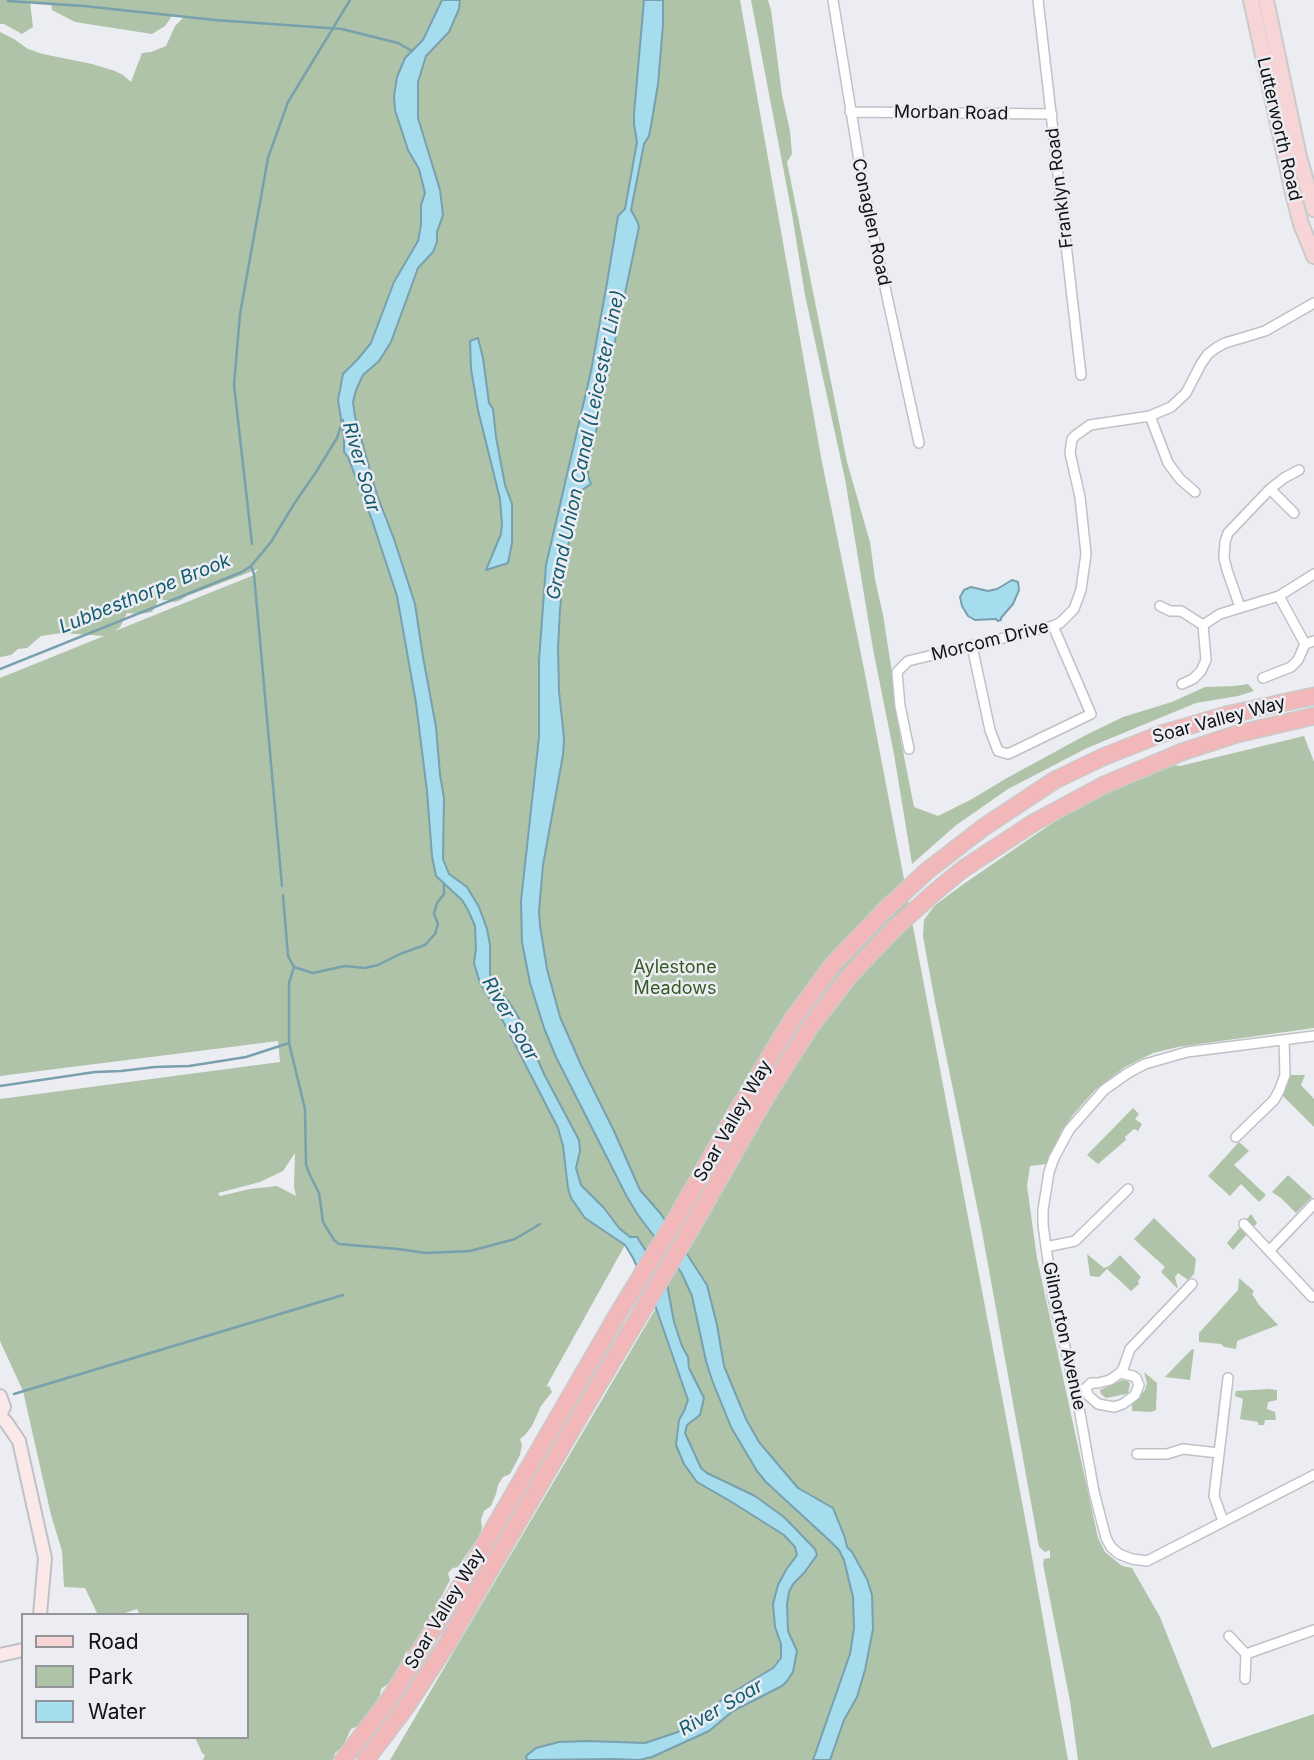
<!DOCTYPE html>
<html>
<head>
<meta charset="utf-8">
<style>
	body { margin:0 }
	#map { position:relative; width:1314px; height:1760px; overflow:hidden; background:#ecedf2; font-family:Inter,sans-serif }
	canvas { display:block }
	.legend { position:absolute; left:21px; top:1613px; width:228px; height:126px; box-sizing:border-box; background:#ecedf2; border:2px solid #949598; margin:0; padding:9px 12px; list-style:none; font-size:21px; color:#101112 }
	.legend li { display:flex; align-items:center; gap:14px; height:35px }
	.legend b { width:35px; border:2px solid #949598 }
</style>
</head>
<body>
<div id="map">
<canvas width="1314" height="1760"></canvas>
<ul class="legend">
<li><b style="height:9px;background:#f7d4d5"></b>Road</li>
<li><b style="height:19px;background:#aec3a7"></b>Park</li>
<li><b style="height:19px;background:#a5ddef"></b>Water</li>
</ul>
</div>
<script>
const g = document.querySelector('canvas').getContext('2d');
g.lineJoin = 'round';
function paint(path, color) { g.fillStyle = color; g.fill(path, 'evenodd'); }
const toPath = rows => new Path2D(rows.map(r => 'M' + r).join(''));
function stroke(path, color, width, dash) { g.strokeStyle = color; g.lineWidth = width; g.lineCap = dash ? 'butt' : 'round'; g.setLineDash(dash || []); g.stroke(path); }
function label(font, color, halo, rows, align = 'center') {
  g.font = font + ' Inter,sans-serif'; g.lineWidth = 5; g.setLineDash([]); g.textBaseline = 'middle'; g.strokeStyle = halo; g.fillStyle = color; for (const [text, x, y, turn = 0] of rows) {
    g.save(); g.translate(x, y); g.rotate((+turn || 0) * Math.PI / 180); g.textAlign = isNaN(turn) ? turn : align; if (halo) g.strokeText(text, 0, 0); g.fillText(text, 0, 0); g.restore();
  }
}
const green = toPath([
	[0,0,740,0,821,457,864,669,900,858,1026,1523,1068,1760,639,1760,652,1757,694,1738,730,1708,777,1686,791,1636,788,1631,787,1604,789,1592,793,1584,804,1573,807,1543,701,1469,685,1433,687,1425,700,1415,688,1357,682,1346,674,1322,667,1284,668,1281,574,1203,585,1218,625,1245,546,1387,549,1386,552,1392,541,1406,532,1426,525,1435,520,1439,522,1445,520,1455,510,1474,503,1477,498,1485,496,1494,491,1506,484,1511,481,1520,482,1527,480,1535,458,1567,453,1568,448,1573,450,1580,430,1619,410,1650,405,1653,404,1658,390,1682,381,1689,380,1695,366,1718,358,1726,351,1729,343,1746,335,1753,333,1760,203,1760,205,1755,202,1753,195,1737,247,1737,247,1615,140,1615,137,1609,119,1615,98,1615,85,1588,64,1587,62,1551,51,1515,23,1391,0,1341,0,1099,280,1062,278,1041,0,1076,0,678,104,636,62,633,41,636,27,648,18,649,11,655,0,657,0,32,14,39,28,49,43,54,92,64,115,71,123,75,131,82,142,53,151,52,166,46,175,26,184,17,172,16,165,26,152,34,75,22,52,10,51,3,30,2,33,27,22,34,4,24,0,24],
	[426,56,418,82,418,118,440,190,443,215,437,232,437,242,411,274,344,401,412,624,436,876,432,856,427,791,416,703,397,596,372,520,348,457,344,452,344,438,338,400,343,374,358,359,371,343,394,282,418,241,421,225,421,205,425,193,419,169,408,150,395,110,394,96,397,77],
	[258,569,254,575,115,631,120,627,127,613,140,614,152,612,158,601,166,600,175,602,181,600,187,596],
	[295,1153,294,1187,296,1196,277,1186,250,1189,220,1196,218,1193,260,1182,283,1171],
	[751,0,768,0,771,10,782,95,790,131,792,154,787,162,847,462,870,542,875,579,883,615,892,673,901,741,914,807,938,816,972,799,1007,778,1086,735,1123,717,1172,702,1205,687,1235,686,1248,684,1254,691,1238,696,1196,703,1087,748,1008,789,955,826,912,864,894,754,873,649,845,479,805,295,792,214],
	[1304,736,1314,762,1314,1028,1178,1047,1153,1053,1125,1067,1095,1090,1073,1115,1062,1130,1046,1164,1030,1166,1027,1186,1037,1258,1098,1538,1105,1552,1122,1566,1132,1568,1160,1617,1212,1748,1314,1714,1314,1760,1078,1760,1070,1701,1043,1564,1044,1559,1050,1558,1050,1550,1045,1552,1039,1547,981,1226,934,997,923,936,924,920,934,906,965,883,1048,826,1095,798,1172,765,1180,766],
	[1285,1075,1305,1075,1301,1085,1314,1099,1314,1127,1279,1092],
	[1133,1108,1139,1114,1135,1119,1142,1124,1138,1131,1134,1129,1125,1137,1126,1140,1098,1164,1087,1155],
	[1239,1142,1249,1151,1234,1165,1266,1195,1259,1202,1241,1184,1230,1196,1208,1176],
	[1288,1175,1312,1197,1296,1213,1281,1198,1272,1192],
	[1251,1214,1257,1223,1233,1250,1227,1243],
	[1154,1218,1196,1259,1194,1274,1188,1280,1178,1273,1175,1277,1178,1289,1161,1272,1165,1267,1134,1239],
	[1087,1254,1104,1268,1109,1266,1120,1255,1141,1277,1138,1281,1139,1284,1131,1291,1107,1269,1099,1277,1090,1276],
	[1239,1278,1254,1291,1252,1294,1259,1305,1278,1325,1237,1341,1236,1349,1224,1347,1221,1344,1199,1342,1199,1333,1238,1290],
	[656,1308,688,1400,684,1411,679,1420,676,1445,684,1464,697,1482,730,1501,784,1535,795,1547,797,1555,786,1570,775,1627,781,1644,781,1658,773,1668,725,1697,702,1716,678,1732,645,1743,587,1741,559,1742,526,1756,527,1760,390,1760],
	[1194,1349,1190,1380,1165,1377,1191,1350],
	[1144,1372,1157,1383,1156,1410,1151,1412,1132,1411,1132,1404,1145,1390,1147,1383],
	[1123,1380,1128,1381,1130,1384,1128,1393,1126,1394,1106,1398,1101,1394,1100,1390],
	[1268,1389,1277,1390,1277,1400,1268,1402,1267,1409,1275,1412,1276,1420,1265,1420,1264,1425,1258,1425,1258,1422,1240,1419,1243,1399,1235,1396,1236,1391]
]);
const water = toPath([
	[442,0,460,0,459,9,449,32,426,56,418,82,418,118,440,190,443,215,437,232,437,242,433,252,418,268,391,342,379,361,363,375,356,390,353,402,355,417,377,495,394,539,415,604,423,657,436,727,440,775,444,798,443,859,449,874,467,887,479,907,487,929,490,945,490,975,497,987,509,1002,518,1016,545,1076,579,1140,580,1151,576,1168,581,1185,604,1208,619,1228,630,1237,637,1237,667,1284,674,1322,682,1346,688,1357,689,1368,704,1398,700,1415,687,1425,685,1433,701,1468,707,1473,755,1496,784,1517,815,1549,817,1555,804,1573,793,1584,789,1592,787,1604,788,1631,797,1651,793,1672,787,1681,782,1686,733,1711,709,1731,652,1757,639,1760,613,1759,527,1760,526,1756,536,1748,559,1742,587,1741,645,1743,678,1732,702,1716,725,1697,773,1668,781,1658,781,1644,775,1627,773,1604,778,1585,786,1570,797,1555,795,1547,784,1535,730,1501,697,1482,684,1464,676,1445,679,1420,684,1411,688,1400,656,1308,633,1258,625,1245,585,1218,571,1198,568,1188,563,1146,558,1128,504,1023,480,983,474,963,476,948,475,926,468,910,462,900,436,876,432,856,427,791,416,703,397,596,372,520,348,457,344,452,344,438,338,400,343,374,358,359,371,343,394,282,418,241,421,225,421,205,425,193,419,169,408,150,395,110,394,96,397,77,405,58,423,40,442,0],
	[644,0,663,0,663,25,658,84,651,126,649,136,644,144,631,210,637,221,639,227,588,469,588,476,591,484,582,490,579,494,564,565,560,610,558,648,559,691,564,738,563,755,543,865,539,911,540,926,547,969,560,1017,582,1067,614,1131,640,1190,661,1214,707,1285,717,1325,724,1366,746,1419,759,1442,798,1488,833,1508,845,1538,847,1547,852,1552,867,1579,872,1595,873,1629,865,1670,857,1697,844,1720,830,1760,813,1760,850,1654,854,1628,853,1597,844,1560,839,1550,830,1541,766,1482,757,1471,731,1427,712,1380,706,1361,692,1296,681,1272,638,1215,627,1197,556,1057,544,1028,530,983,522,942,521,901,539,737,539,661,546,565,591,371,607,283,618,216,625,209,637,142,634,124,634,114,644,0],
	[478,338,483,358,489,403,493,409,496,437,505,485,512,504,512,543,508,563,486,570,501,534,502,524,500,499,478,410,471,369,470,341,478,338],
	[1012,580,1018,582,1019,590,1013,604,1001,618,1001,620,998,621,996,619,975,620,968,616,962,606,960,597,964,590,971,587,988,591,997,589,1012,580]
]);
const stream = toPath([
	[8,1,84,6,215,20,342,29,398,43,412,51],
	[252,544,234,385,240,314,268,158,288,102,350,0],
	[251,566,254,574,282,886],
	[0,669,242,572,251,566,271,542,294,504,316,472,337,438,343,420],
	[283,895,288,956,294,967],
	[289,1043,305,1109,306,1164,309,1173,319,1193,323,1222,334,1240,339,1244,398,1249,426,1253,470,1251,515,1239,540,1224],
	[0,1086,95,1072,121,1071,155,1067,189,1066,221,1061,246,1057,289,1043,289,983,294,967,313,973,345,966,365,968,378,965,400,954,425,945,435,934,438,924,434,914,437,903,444,894,444,884],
	[14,1394,343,1295]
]);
const street = toPath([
	[833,0,864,191,919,443],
	[1038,0,1081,375],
	[850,112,1052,114],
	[1150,416,1168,463,1180,479,1195,492],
	[1270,489,1294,513],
	[1279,596,1305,644,1314,641],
	[1160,606,1170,611,1181,611,1203,625,1220,614,1279,596,1314,574],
	[1240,607,1227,570,1224,558,1225,542,1228,533,1270,489,1284,478,1299,470],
	[972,646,990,730,998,751,1008,754,1091,714,1053,626],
	[1263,678,1291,667,1298,660,1305,644],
	[1182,684,1193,679,1201,671,1206,660,1203,625],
	[909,749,900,706,897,672,908,661,1053,626,1060,623,1074,609,1081,590,1086,554,1080,497,1070,453,1072,439,1076,435,1090,425,1150,416,1171,407,1186,393,1201,364,1208,354,1216,348,1225,343,1265,331,1314,303],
	[1314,1036,1187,1052,1145,1064,1128,1073,1104,1090,1069,1130,1054,1158,1049,1172,1043,1210,1043,1225,1053,1297,1078,1402,1094,1492,1106,1538,1111,1547,1119,1554,1132,1559,1147,1561,1314,1475],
	[1236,1137,1274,1100,1279,1091,1285,1075,1284,1040],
	[1244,1224,1312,1297],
	[1046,1247,1075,1241,1128,1189],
	[1270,1250,1314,1204],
	[1085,1389,1089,1396,1098,1404,1114,1407,1123,1404,1135,1395,1139,1385,1136,1378,1133,1376,1120,1373],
	[1075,1390,1085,1389,1091,1383,1098,1383,1110,1380,1120,1373,1123,1369,1130,1349,1192,1284],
	[1137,1454,1167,1454,1183,1449,1219,1453],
	[1223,1521,1214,1496,1228,1378],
	[1229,1636,1246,1654,1245,1679],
	[1246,1654,1314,1630]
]);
const secondary = toPath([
	[0,1396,4,1407,0,1415],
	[0,1416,6,1422,19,1441,45,1558,40,1615],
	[0,1655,23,1650]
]);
const primary = toPath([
	[1251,0,1293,193,1301,224,1314,256],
	[1266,0,1299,157,1314,209]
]);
const highway = toPath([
	[343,1760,388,1701,455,1595,619,1312,677,1217,736,1113,792,1020,834,963,885,910,927,871,984,827,1055,780,1103,757,1161,734,1226,715,1314,696],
	[366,1760,406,1707,447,1644,585,1407,692,1227,764,1100,810,1027,850,975,895,928,935,892,963,869,1035,822,1104,785,1182,752,1237,734,1314,716]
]);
const streetNames = [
	["Morban Road",951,113,1],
	["Lutterworth Road",1279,129,77],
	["Franklyn Road",1060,188,-97],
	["Conaglen Road",871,222,78],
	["Morcom Drive",990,641,-14],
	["Soar Valley Way",1219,720,-15],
	["Soar Valley Way",733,1121,-60],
	["Gilmorton Avenue",1064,1336,78],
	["Soar Valley Way",445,1609,-59]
];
const parkNames = [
	["Aylestone",675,968],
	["Meadows",675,989]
];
const waterNames = [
	["Grand Union Canal (Leicester Line)",586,445,-78],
	["River Soar",361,467,74],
	["Lubbesthorpe Brook",145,594,-22],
	["River Soar",510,1019,60],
	["River Soar",721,1708,-30]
];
paint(green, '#aec3a7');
paint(water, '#a5ddef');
stroke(water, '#78a0ad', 2);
stroke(stream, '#78a0ad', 2.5);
stroke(street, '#c0c1c6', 12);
stroke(secondary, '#c0c1c6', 16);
stroke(primary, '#cacbcb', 18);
stroke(highway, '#cacbcb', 19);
stroke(street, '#fff', 9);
stroke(secondary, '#fbe9ea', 12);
stroke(primary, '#f7d4d5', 14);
stroke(highway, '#f1b7b9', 16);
label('18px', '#101112', '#ecedf2', streetNames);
label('18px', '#345a24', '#ecedf2', parkNames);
label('italic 19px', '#135c6f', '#ecedf2', waterNames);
</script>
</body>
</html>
